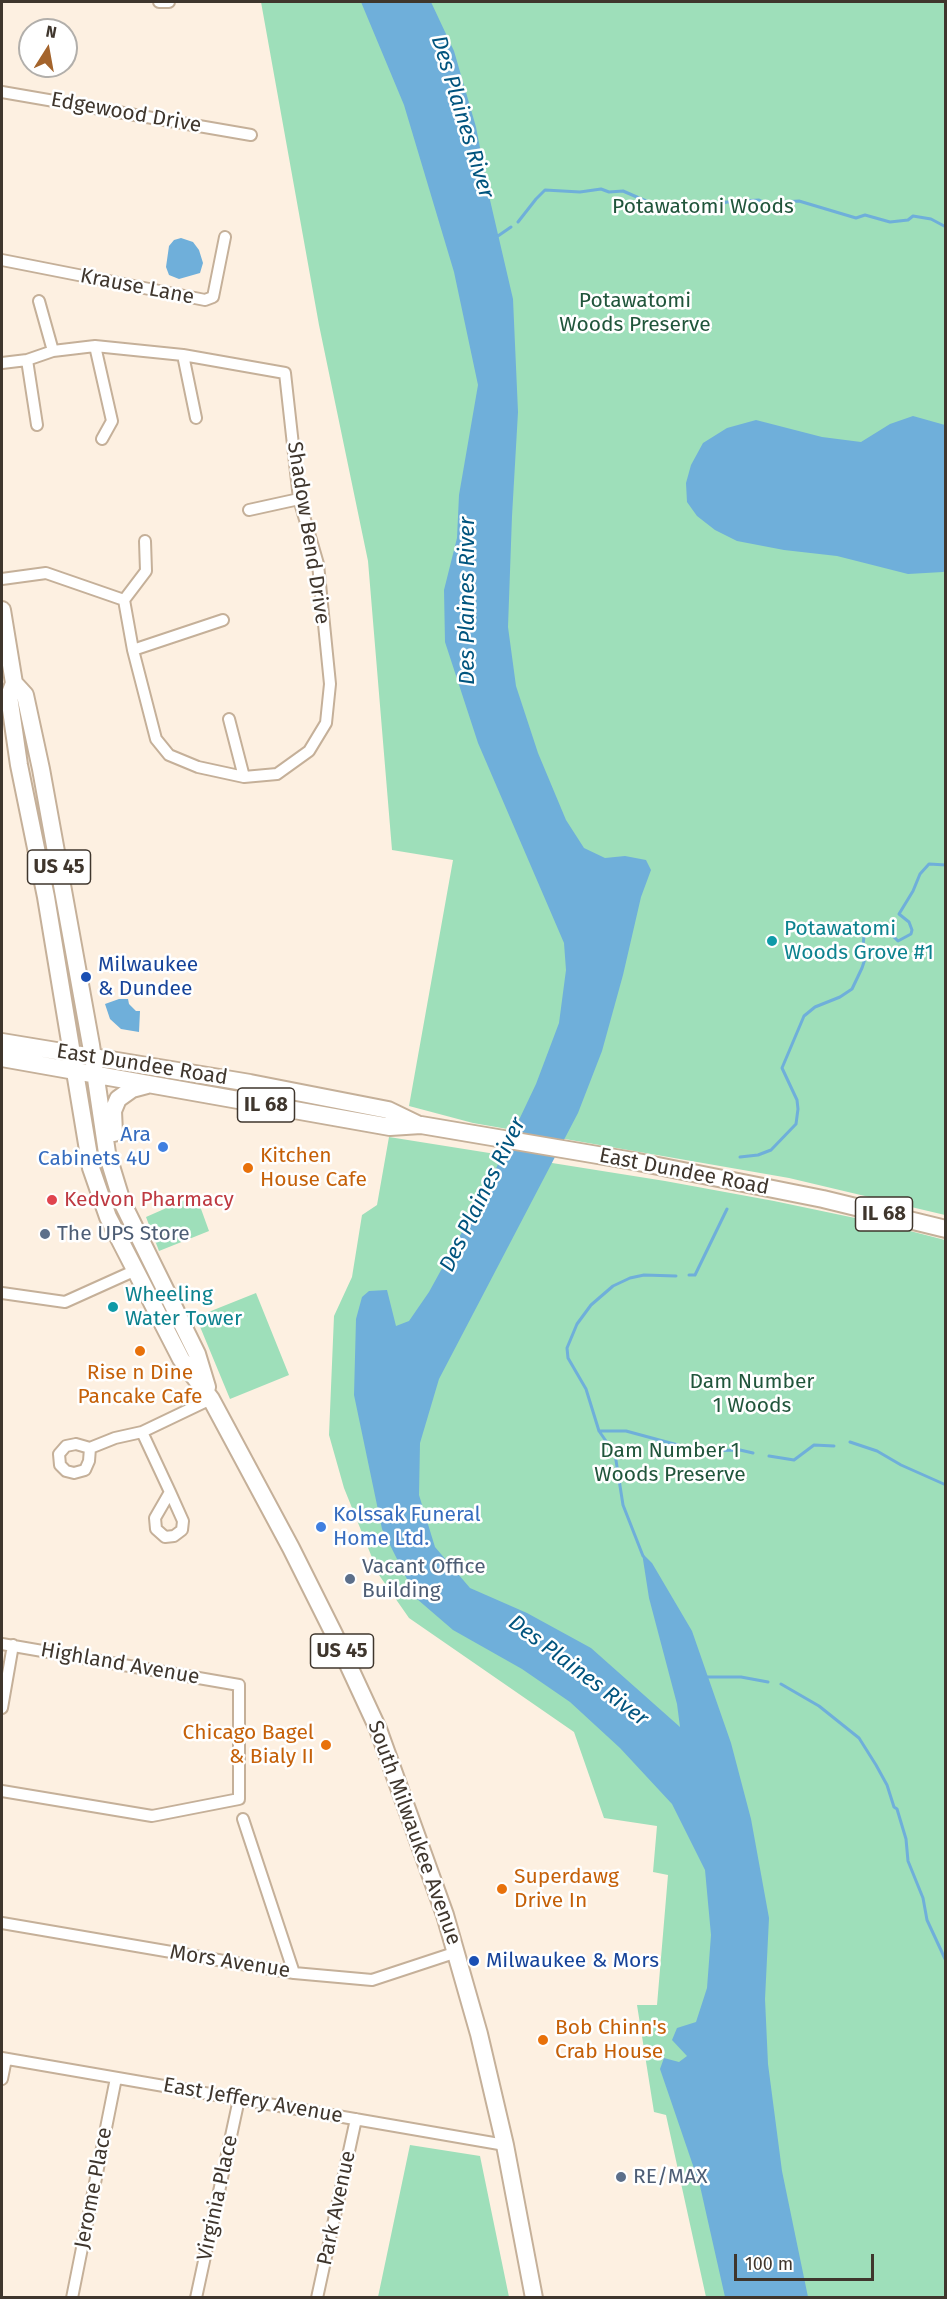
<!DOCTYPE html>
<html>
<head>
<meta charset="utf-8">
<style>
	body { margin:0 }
	#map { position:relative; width:947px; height:2299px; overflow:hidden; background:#fdf0e1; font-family:"Fira Sans",sans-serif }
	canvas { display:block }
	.frame { position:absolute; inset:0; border:3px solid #3f362d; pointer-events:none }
	.north { position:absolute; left:18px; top:18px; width:60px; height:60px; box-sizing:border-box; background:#fff; border:2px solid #b2afab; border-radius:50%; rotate:11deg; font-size:16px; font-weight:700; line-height:24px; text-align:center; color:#3f362d }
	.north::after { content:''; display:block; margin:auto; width:21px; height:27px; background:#a4642c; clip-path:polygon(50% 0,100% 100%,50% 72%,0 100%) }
	.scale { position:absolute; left:734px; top:2254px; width:140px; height:27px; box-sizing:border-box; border:3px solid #3f362d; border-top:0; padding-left:8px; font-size:18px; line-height:21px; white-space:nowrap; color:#3f362d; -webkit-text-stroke:4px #fff; paint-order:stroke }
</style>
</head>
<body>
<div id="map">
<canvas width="947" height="2299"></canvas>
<div class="frame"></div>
<div class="north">N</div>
<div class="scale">100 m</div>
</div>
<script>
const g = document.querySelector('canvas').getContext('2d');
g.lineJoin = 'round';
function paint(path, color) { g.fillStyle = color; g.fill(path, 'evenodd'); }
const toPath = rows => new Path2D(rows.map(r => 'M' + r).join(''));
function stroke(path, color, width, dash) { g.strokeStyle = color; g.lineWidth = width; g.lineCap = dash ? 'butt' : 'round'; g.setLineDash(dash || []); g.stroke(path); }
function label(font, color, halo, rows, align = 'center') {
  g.font = font + ' "Fira Sans",sans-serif'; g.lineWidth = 5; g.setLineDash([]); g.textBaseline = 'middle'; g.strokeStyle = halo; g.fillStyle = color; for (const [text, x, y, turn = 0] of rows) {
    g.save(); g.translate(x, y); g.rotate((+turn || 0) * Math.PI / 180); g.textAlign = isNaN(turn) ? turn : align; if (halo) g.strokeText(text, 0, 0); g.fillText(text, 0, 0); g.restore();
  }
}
const green = toPath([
	[261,2,945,2,945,1215,789,1178,473,1123,409,1106,453,860,392,850,368,561,319,325],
	[389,1137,665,1181,774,1201,879,1223,945,1240,945,2297,706,2297,666,2115,654,2112,637,2005,657,2005,668,1875,653,1872,657,1826,604,1818,574,1732,409,1618,379,1575,344,1488,329,1435,334,1316,352,1277,362,1215,377,1205],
	[196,1195,209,1231,159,1251,146,1217],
	[256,1293,289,1375,230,1399,196,1317],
	[410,2145,480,2156,509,2297,378,2297]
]);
const water = toPath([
	[361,2,431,2,454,51,476,127,490,200,513,299,518,412,512,516,508,627,516,686,538,753,566,820,584,848,605,858,625,856,646,860,651,870,641,897,623,975,602,1051,578,1113,439,1379,420,1443,419,1495,435,1547,470,1588,527,1613,591,1648,680,1727,677,1704,649,1598,642,1553,652,1563,692,1631,731,1743,751,1819,769,1918,765,1999,768,2064,782,2171,808,2297,725,2297,700,2186,660,2069,664,2058,679,2062,687,2056,672,2040,677,2028,696,2022,707,1988,711,1935,705,1870,672,1804,620,1748,570,1702,522,1669,453,1630,417,1599,382,1529,354,1395,356,1319,362,1297,369,1291,387,1290,396,1326,409,1321,429,1292,490,1181,536,1084,559,1023,566,970,564,943,478,743,445,642,444,590,457,538,459,495,478,385,454,272,404,105],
	[181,238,193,242,199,250,203,263,200,273,179,279,169,275,166,267,169,246,174,240],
	[913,416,945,425,946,571,943,572,908,574,837,556,784,550,737,541,715,530,697,516,687,502,686,483,691,465,703,443,727,428,756,420,822,437,861,442,890,424],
	[119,999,128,999,129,1004,136,1011,140,1011,139,1032,121,1029,110,1019,105,1004]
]);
const stream = toPath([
	[518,222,536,199,545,190,580,192,601,189,609,192,623,191,653,204,667,205,691,212,727,202,759,200,773,207,783,202,799,201,856,218,865,215,890,222,908,220,913,216,931,219,946,227],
	[495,238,511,227],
	[740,1157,758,1155,771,1150,796,1124,798,1109,797,1100,782,1068,804,1016,815,1007,840,997,852,989,862,968,866,956,863,947,864,935,877,931,891,934,898,941,911,934,912,930,909,922,899,914,913,891,920,874,929,864,946,865],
	[689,1275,695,1275,727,1209],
	[599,1431,626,1431,700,1451,740,1450,753,1453],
	[850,1442,877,1451,901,1465,946,1485],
	[769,1456,794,1460,814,1445,834,1446],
	[643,1556,623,1505,615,1454,599,1431,586,1389,568,1358,567,1348,577,1324,591,1305,613,1286,630,1278,644,1275,676,1276],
	[706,1677,741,1677,768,1682],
	[781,1684,819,1706,859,1738,876,1765,887,1785,894,1807,897,1809,906,1839,908,1861,923,1898,927,1920,946,1961]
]);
const street = toPath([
	[159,2,169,2],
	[2,92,251,135],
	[2,260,205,300,213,297,225,237],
	[39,301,53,351],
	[95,346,112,421,102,439],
	[183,355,196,418],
	[27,360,37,425],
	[2,363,27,360,53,351,95,346,183,355,285,373,299,499,318,564,330,684,326,723,309,751,277,774,244,777,198,767,169,755,156,739,133,650,124,600,46,573,2,579],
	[249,510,299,499],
	[124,600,146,571,145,541],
	[133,650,223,620],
	[229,719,244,777],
	[2,1293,65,1302,136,1270],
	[142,1432,170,1492,183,1521,182,1530,174,1536,165,1537,156,1529,155,1518,170,1492],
	[76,1444,90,1448,89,1461,85,1470,74,1473,66,1471,60,1465,59,1454,66,1446,76,1444],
	[90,1448,115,1438,142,1432,211,1399],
	[2,1644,239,1685,239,1799,152,1816,2,1791],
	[2,1708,13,1645],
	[243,1819,294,1973],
	[2,1923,294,1973,372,1980,457,1952],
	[2,2058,505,2145],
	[2,2079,6,2059],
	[72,2298,116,2078],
	[196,2298,239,2099],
	[317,2298,356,2119]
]);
const primary = toPath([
	[2,610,14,683,9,696,19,765,46,897,91,1168,108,1217,181,1359,211,1399,291,1548,334,1634,378,1729,445,1915,479,2034,505,2145,534,2298],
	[14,683,25,695,41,769,91,1045,107,1153,122,1202,197,1354,207,1387],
	[2,1042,250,1083,388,1110,417,1124],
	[2,1058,390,1127,421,1125,633,1161,823,1199,946,1229],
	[114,1133,113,1111,118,1099,132,1089,147,1085]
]);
const markers = [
	[772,941,6,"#0f9aa8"],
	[86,977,6,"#1a4fb4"],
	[163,1147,6,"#3f7fe0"],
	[248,1168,6,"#e8710a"],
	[52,1200,6,"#e0444e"],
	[45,1234,6,"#5c6f8a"],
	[113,1307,6,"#0f9aa8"],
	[140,1351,6,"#e8710a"],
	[321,1527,6,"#3f7fe0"],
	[350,1579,6,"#5c6f8a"],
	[326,1745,6,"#e8710a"],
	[502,1889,6,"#e8710a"],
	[474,1961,6,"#1a4fb4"],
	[543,2040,6,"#e8710a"],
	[621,2177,6,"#5c6f8a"]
];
const shields = [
	[59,867,63],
	[266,1105,57],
	[884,1214,57],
	[342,1651,63]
];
const shieldNames = [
	["US 45",59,867],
	["IL 68",266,1105],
	["IL 68",884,1214],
	["US 45",342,1651]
];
const streetNames = [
	["Edgewood Drive",126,113,10],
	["Krause Lane",137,287,11],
	["Shadow Bend Drive",308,533,81],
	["East Dundee Road",142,1065,9],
	["East Dundee Road",684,1172,11],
	["Highland Avenue",120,1664,10],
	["South Milwaukee Avenue",414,1833,70],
	["Mors Avenue",230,1962,9],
	["East Jeffery Avenue",253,2101,10],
	["Jerome Place",94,2188,-79],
	["Virginia Place",218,2198,-78],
	["Park Avenue",337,2208,-78]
];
const parkNames = [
	["Potawatomi Woods",703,207],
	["Potawatomi",635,301],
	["Woods Preserve",635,325],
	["Dam Number",752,1382],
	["1 Woods",752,1406],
	["Dam Number 1",670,1451],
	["Woods Preserve",670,1475]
];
const cultureNames = [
	["Potawatomi",784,929],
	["Woods Grove #1",784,953],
	["Wheeling",125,1295],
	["Water Tower",125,1319]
];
const transitNames = [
	["Milwaukee",98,965],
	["& Dundee",98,989],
	["Milwaukee & Mors",486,1961]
];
const shopNames = [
	["Ara",151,1135],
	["Cabinets 4U",151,1159],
	["Kolssak Funeral",333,1515,"left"],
	["Home Ltd.",333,1539,"left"]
];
const foodNames = [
	["Kitchen",260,1156],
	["House Cafe",260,1180],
	["Rise n Dine",140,1373,"center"],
	["Pancake Cafe",140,1397,"center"],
	["Chicago Bagel",314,1733,"right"],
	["& Bialy II",314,1757,"right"],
	["Superdawg",514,1877],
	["Drive In",514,1901],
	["Bob Chinn's",555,2028],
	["Crab House",555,2052]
];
const healthNames = [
	["Kedvon Pharmacy",64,1200]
];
const serviceNames = [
	["The UPS Store",57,1234],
	["Vacant Office",362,1567],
	["Building",362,1591],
	["RE/MAX",633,2177]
];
const waterNames = [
	["Des Plaines River",462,117,73],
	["Des Plaines River",468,601,-90],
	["Des Plaines River",483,1195,-64],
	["Des Plaines River",578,1671,37]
];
paint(green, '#9edfba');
paint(water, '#6fafda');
stroke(stream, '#6fafda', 3);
stroke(street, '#c5b099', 14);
stroke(primary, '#c5b099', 20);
stroke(street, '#fff', 10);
stroke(primary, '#fff', 16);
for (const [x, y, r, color] of markers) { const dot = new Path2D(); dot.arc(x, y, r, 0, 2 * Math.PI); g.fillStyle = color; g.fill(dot); stroke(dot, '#fff', 2); }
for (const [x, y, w] of shields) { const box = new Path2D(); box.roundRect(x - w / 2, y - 17, w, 34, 4.5); g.fillStyle = '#fff'; g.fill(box); stroke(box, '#3f362d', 1.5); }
label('bold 20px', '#3f362d', null, shieldNames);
label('21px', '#3f362d', '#fff', streetNames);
label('21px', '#20553b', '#fff', parkNames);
label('21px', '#0d838f', '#fff', cultureNames, 'left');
label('21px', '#164399', '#fff', transitNames, 'left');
label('21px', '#366cbe', '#fff', shopNames, 'right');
label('21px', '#c56008', '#fff', foodNames, 'left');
label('21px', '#be3a42', '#fff', healthNames, 'left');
label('21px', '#4e5e75', '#fff', serviceNames, 'left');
label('italic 22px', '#01547e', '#fff', waterNames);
</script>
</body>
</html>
